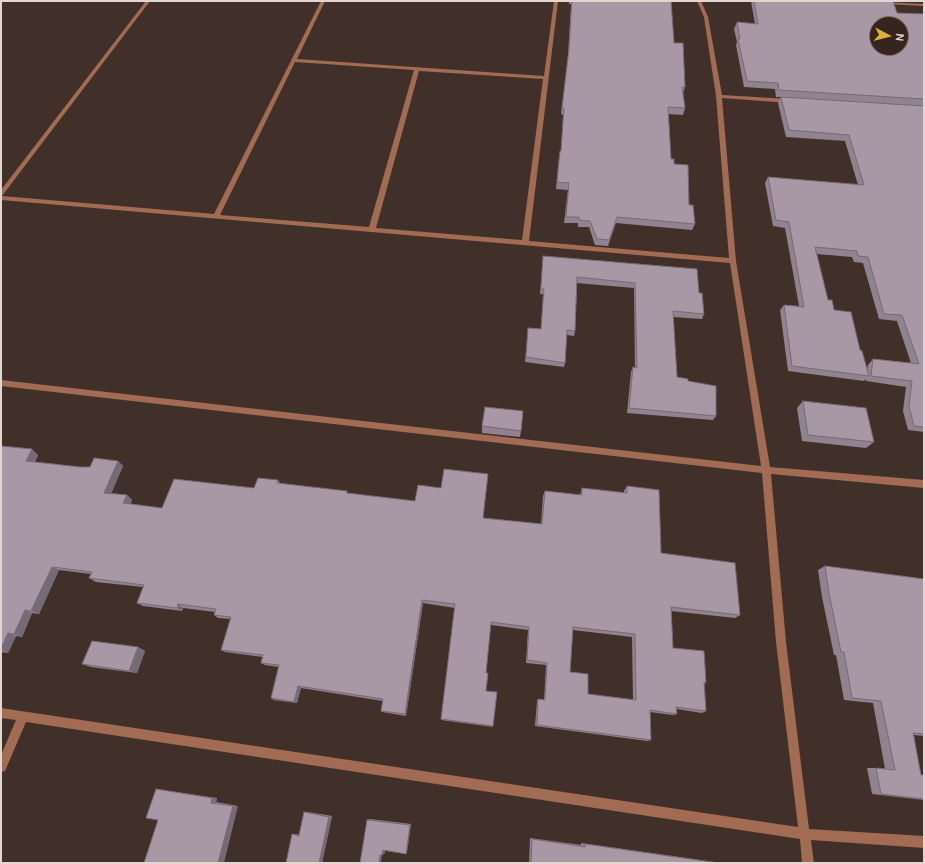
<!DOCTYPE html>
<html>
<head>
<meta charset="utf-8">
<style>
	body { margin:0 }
	#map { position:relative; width:925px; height:864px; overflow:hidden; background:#412f29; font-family:Cabin,sans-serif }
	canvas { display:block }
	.frame { position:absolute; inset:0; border:2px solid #e1d6d1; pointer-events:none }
	.north { position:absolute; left:869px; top:16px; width:40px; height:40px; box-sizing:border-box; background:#36251f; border:1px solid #7a6c66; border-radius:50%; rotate:97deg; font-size:11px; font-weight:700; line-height:16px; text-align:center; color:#e1d6d1 }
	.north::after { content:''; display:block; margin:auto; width:14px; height:18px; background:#dcb233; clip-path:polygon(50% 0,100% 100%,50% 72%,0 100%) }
</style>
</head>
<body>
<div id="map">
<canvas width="925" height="864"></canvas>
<div class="frame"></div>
<div class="north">N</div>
</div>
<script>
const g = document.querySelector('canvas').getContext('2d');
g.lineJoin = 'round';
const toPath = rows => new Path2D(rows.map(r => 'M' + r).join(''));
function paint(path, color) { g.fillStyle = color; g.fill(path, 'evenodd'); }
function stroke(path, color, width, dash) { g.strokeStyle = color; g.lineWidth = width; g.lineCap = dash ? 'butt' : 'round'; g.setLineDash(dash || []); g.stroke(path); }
const minor = toPath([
	[146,1,150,1,2,196,214,214,321,1,325,1,297,59,544,76,554,1,558,1,529,241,729,258,716,96,704,17,697,1,701,1,708,17,722,95,789,99,792,101,789,103,722,98,736,261,770,467,924,480,924,488,771,474,786,642,809,829,924,836,924,848,811,840,814,863,802,863,800,839,26,722,5,771,1,772,1,755,16,720,1,718,1,708,798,827,776,642,762,473,1,386,1,380,761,466,730,263,1,200,1,190,146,1],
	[295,62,414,70,369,227,220,215,295,62],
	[419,71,543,79,522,240,376,228,419,71],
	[881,2,924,4,924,6,883,4,881,3,881,2]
]);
const wall = toPath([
	[569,1,671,1,674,43,685,87,683,93,685,108,683,115,668,114,671,159,674,164,689,205,695,224,692,230,616,223,608,246,595,245,589,227,578,227,578,223,564,223,568,190,556,189,559,157,560,151,561,151,563,115,561,114,568,56,571,4,569,4],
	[751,1,893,1,897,13,924,14,924,432,908,430,903,411,906,387,866,381,866,379,864,381,788,371,780,310,784,305,799,306,785,228,773,226,765,183,768,177,858,185,845,141,786,137,778,103,781,97,776,97,775,89,744,87,736,45,737,42,734,29,737,22,755,24],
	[817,254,852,257,854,262,863,263,879,319,897,321,911,363,873,359,868,365,867,369,860,350,834,310,828,300],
	[543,256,699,293,704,314,702,319,673,317,677,377,688,381,716,416,713,420,627,413,631,372,633,367,635,368,634,288,577,283,575,331,574,336,567,335,565,363,564,367,525,362,528,328,541,329,543,294,540,294],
	[803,401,874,442,866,448,802,441,797,408],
	[482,426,521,431,520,437,482,433],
	[1,446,38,455,35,462,80,467,90,467,118,461,123,466,111,493,127,495,132,500,130,504,162,508,254,488,278,480,280,483,348,493,484,518,541,524,543,496,545,491,580,495,582,488,624,493,624,491,627,486,661,553,740,615,735,618,671,611,673,648,706,683,704,684,706,711,702,713,677,709,677,714,673,715,650,712,651,740,647,741,535,726,537,701,538,699,544,700,546,665,526,663,528,630,491,625,486,673,486,691,493,726,493,727,441,720,441,719,455,608,423,603,406,716,382,712,381,711,383,701,301,688,297,703,274,700,271,698,279,667,265,665,261,663,263,657,225,652,221,650,231,619,218,618,214,615,215,612,183,608,182,611,143,606,137,603,143,587,96,582,89,578,91,574,59,570,39,614,32,613,22,637,16,636,8,653,1,652],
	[573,630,632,637,633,700,588,694,570,672],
	[825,566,924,579,924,736,914,735,921,775,924,775,924,800,872,794,867,768,876,768,885,769,873,703,844,700,836,655,834,655,822,597,818,570],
	[138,647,145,651,137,673,91,667,82,664],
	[156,789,162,790,217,798,216,802,238,806,158,820],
	[304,812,308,812,332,816,322,863,292,834,299,834],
	[370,819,411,824,407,852,385,851,385,853,382,855,367,820],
	[530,838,581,845,581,843,715,862,720,863,529,863]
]);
const shadedWall = toPath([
	[32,449,38,455,32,466,26,461],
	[118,461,123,466,110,497,104,493],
	[127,495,132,500,129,508,123,503],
	[52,567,59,570,39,614,31,611],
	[422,600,423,603,406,716,405,714],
	[178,604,183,608,182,611,177,608],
	[25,610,32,613,22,637,14,634],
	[8,633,16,636,8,653,1,650,1,648],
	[138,647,145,651,137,673,129,671],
	[298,686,301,688,297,703,294,702],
	[212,798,217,798,216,802,211,803],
	[233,806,238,806,224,863,218,863],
	[332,816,322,863,319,863,329,817],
	[411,824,407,852,406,854,410,825],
	[292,834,296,834,302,835,299,836],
	[385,849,385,853,382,855,383,850],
	[382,853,381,863,379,863,380,855]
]);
const building = toPath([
	[572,1,671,1,674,43,683,43,685,87,682,87,685,108,668,107,671,159,674,159,674,164,688,165,689,205,693,205,695,224,617,217,609,240,597,239,590,221,579,220,579,217,566,217,569,183,557,182,560,151,561,151,564,108,562,108,569,49,572,1],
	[754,1,893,1,897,13,924,14,924,99,779,90,778,83,747,81,738,39,740,39,737,22,758,24,754,1],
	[877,24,901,24,901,48,877,48,877,24],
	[781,97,924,106,924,427,914,426,909,406,912,381,871,376,873,359,919,364,902,315,884,314,868,257,858,256,857,251,815,247,828,300,832,300,834,310,851,312,860,350,862,351,869,376,792,366,784,305,804,307,789,222,776,220,768,177,864,185,849,135,789,130,781,97],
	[543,256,697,269,699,293,702,293,704,314,673,311,677,377,688,379,688,381,716,386,716,416,629,408,633,367,637,368,635,283,577,277,575,331,567,330,565,363,526,357,528,328,541,329,544,289,541,289,543,256],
	[803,401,866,408,874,442,808,435,803,401],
	[485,407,523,411,521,431,482,426,485,407],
	[1,446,32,449,26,461,80,467,90,467,94,458,118,461,104,493,127,495,123,503,162,508,174,479,254,488,258,478,278,480,277,483,347,491,347,493,415,501,418,485,441,488,444,469,488,474,483,518,542,524,545,491,582,495,582,488,627,493,627,486,659,490,661,553,735,563,740,615,671,607,673,648,704,651,706,683,704,682,706,711,676,707,677,714,650,710,651,740,537,725,538,699,545,700,547,663,527,660,529,627,491,622,486,673,488,673,486,691,497,692,493,726,441,719,455,604,422,600,405,714,381,711,383,699,298,686,294,702,271,698,279,665,261,663,263,655,221,650,231,617,214,615,216,609,178,604,177,608,137,603,144,585,89,578,92,572,52,567,31,611,25,610,14,634,8,633,1,648,1,446],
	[573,627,635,634,636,700,588,694,588,674,570,672,573,627],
	[825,566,924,579,924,734,913,733,921,775,924,775,924,799,881,794,876,768,895,770,881,701,852,698,844,652,841,652,829,593,825,566],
	[92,641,138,647,129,671,82,664,92,641],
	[156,789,212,798,211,803,233,806,218,863,144,863,158,820,146,818,156,789],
	[304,812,329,817,319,863,286,863,292,834,299,836,304,812],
	[367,820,410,825,406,854,383,850,382,855,380,855,379,863,360,863,367,820],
	[532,839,585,847,585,844,718,863,531,863,532,839]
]);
paint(minor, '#a16b54');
paint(wall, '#90838f');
paint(shadedWall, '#766a74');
paint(building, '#a898a6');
stroke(building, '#766a74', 1);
</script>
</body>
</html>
